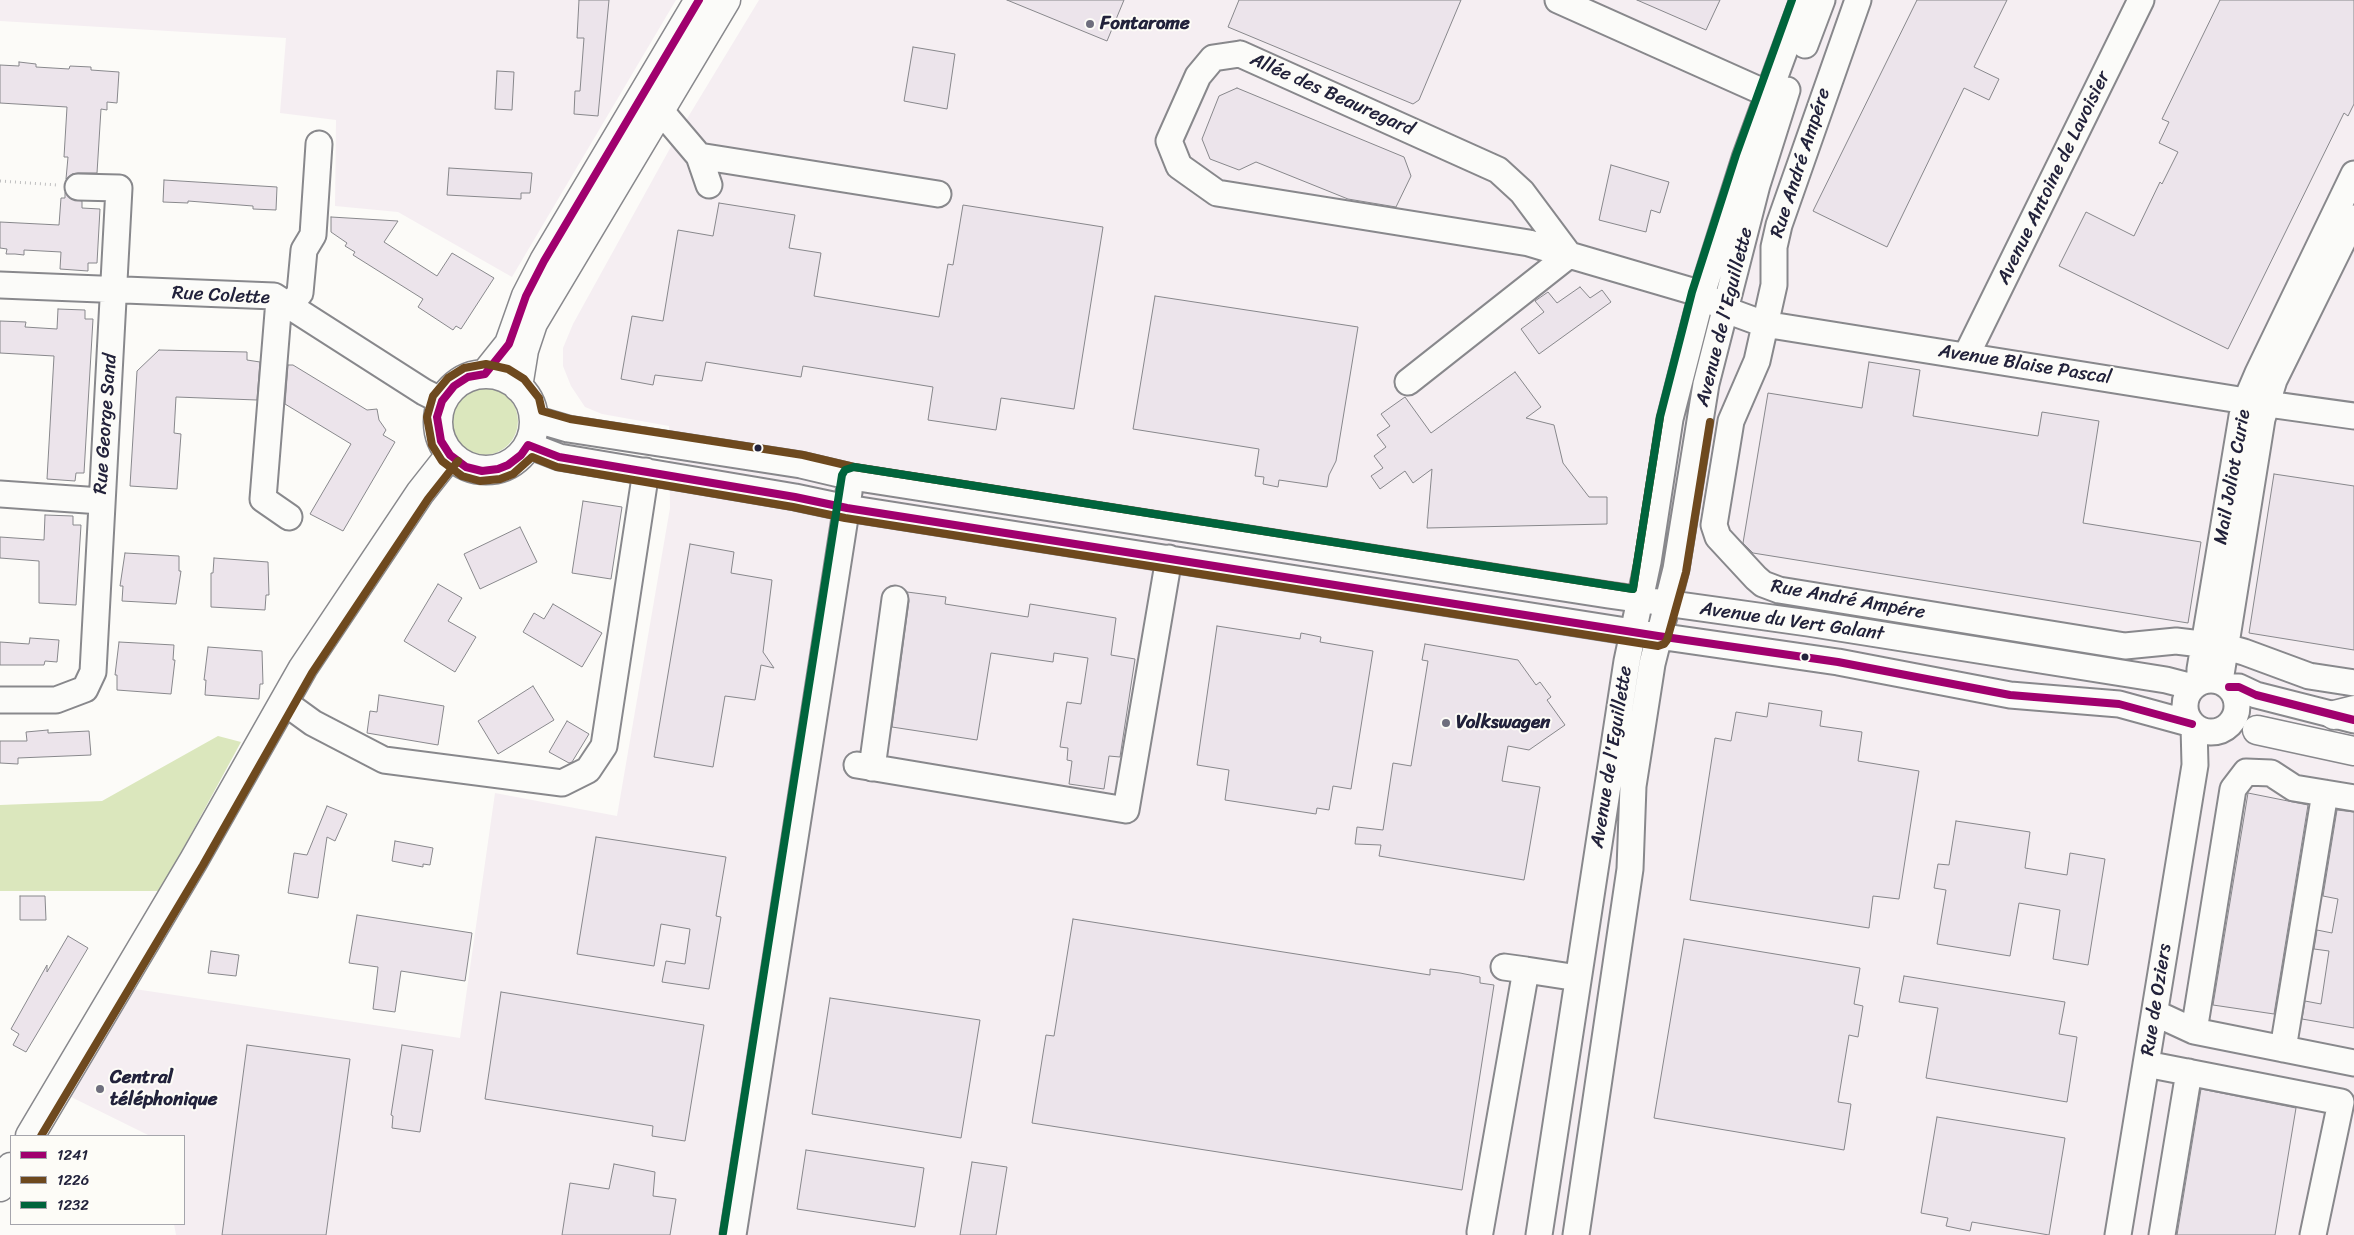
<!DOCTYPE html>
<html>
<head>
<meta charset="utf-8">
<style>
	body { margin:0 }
	#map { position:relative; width:2354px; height:1235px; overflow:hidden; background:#fcfbf8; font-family:Sriracha,sans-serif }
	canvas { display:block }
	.legend { position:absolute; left:10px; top:1135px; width:175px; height:90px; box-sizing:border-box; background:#fdfcf7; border:1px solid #a5a5ac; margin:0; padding:6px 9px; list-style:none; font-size:15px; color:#22223b }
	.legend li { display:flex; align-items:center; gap:10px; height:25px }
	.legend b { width:25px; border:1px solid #a5a5ac }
</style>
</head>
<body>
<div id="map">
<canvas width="2354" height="1235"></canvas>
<ul class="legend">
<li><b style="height:6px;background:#a0006e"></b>1241</li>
<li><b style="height:6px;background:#6e491e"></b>1226</li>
<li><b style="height:6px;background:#00643c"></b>1232</li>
</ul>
</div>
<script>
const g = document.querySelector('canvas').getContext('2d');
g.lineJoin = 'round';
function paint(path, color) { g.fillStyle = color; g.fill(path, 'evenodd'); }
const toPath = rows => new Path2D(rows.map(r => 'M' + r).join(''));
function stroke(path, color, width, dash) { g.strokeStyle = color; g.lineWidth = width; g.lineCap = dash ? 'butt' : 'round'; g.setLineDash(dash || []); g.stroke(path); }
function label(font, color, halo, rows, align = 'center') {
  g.font = font + ' Sriracha,sans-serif'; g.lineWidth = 4; g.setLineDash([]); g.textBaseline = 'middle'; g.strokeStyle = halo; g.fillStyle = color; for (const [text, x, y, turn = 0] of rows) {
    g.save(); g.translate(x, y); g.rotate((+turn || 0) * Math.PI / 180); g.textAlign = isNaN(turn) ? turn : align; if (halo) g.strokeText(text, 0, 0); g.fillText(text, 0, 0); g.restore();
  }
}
const built = toPath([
	[0,0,676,0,512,277,398,212,335,206,336,120,280,113,286,38,0,21],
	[759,0,2354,0,2354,1235,176,1235,174,1224,184,1224,184,1136,150,1136,63,1093,128,988,460,1038,495,793,617,816,670,508,669,426,602,414,585,407,571,386,563,366,563,348,573,324,679,132]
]);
const green = toPath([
	'450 421a34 34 0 1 1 68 0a34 34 0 1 1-68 0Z',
	[218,736,241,742,160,891,0,891,0,805,102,801]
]);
const building = toPath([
	[579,0,609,0,598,116,574,114,575,91,580,91,584,38,577,38,579,0],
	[1007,0,1124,0,1107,41,1007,0],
	[1239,0,1461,0,1419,100,1413,104,1228,27,1239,0],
	[1637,0,1720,0,1706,30,1637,0],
	[1917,0,2007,0,1974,67,1999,79,1989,100,1964,88,1887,247,1813,211,1917,0],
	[2220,0,2354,0,2354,104,2348,116,2344,113,2228,349,2059,266,2086,212,2134,236,2160,182,2162,184,2178,152,2159,143,2169,122,2162,119,2220,0],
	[913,47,955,54,947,109,904,101,913,47],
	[19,62,36,64,36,67,69,69,70,66,91,67,91,70,119,72,117,103,107,102,107,110,101,109,97,173,78,173,72,174,66,179,68,157,64,157,67,107,0,103,0,65,19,66,19,62],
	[497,71,514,72,512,110,495,109,497,71],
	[1237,88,1404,157,1411,176,1396,207,1348,199,1256,162,1239,170,1210,159,1202,139,1219,96,1237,88],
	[1611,165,1669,182,1660,213,1651,210,1646,232,1599,220,1611,165],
	[449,168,532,173,530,193,521,193,521,199,447,195,449,168],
	[164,180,277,187,276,210,253,209,253,206,188,201,188,203,163,202,164,180],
	[65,193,71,199,82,201,82,208,100,209,97,263,88,263,88,271,60,269,61,252,24,250,24,255,15,254,6,254,7,249,0,248,0,222,59,225,61,198,65,198,65,193],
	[719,203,795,215,789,248,821,253,814,296,939,317,948,264,953,265,963,205,1103,227,1074,409,1001,398,996,430,928,420,933,387,803,366,801,377,706,362,702,381,655,375,653,385,621,379,632,316,663,321,678,230,713,236,719,203],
	[331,217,398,221,384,242,437,276,452,253,494,278,461,329,456,326,453,330,418,307,423,299,353,255,355,252,345,246,347,243,331,232,331,217],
	[1580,287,1590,298,1602,290,1611,302,1539,354,1521,329,1544,312,1535,301,1548,292,1557,303,1580,287],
	[1155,296,1358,327,1336,461,1329,475,1327,487,1279,480,1278,487,1263,484,1264,477,1255,476,1259,449,1133,429,1155,296],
	[58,309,85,310,85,319,93,319,84,473,76,473,75,481,47,479,54,356,0,353,0,321,26,322,25,327,57,329,58,309],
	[159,350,247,352,247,360,260,362,257,400,176,397,174,433,181,434,177,489,130,486,137,371,159,350],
	[1869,362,1920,370,1913,416,2038,436,2042,412,2099,421,2083,523,2201,542,2188,623,1753,553,1743,543,1768,393,1862,408,1869,362],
	[288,365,293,365,367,410,377,409,379,420,386,430,383,435,395,442,343,531,310,514,351,444,285,404,288,365],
	[1515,372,1541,407,1526,418,1554,425,1563,463,1589,497,1607,497,1607,524,1427,528,1432,469,1413,483,1405,471,1380,489,1371,476,1383,468,1374,456,1386,447,1377,435,1390,426,1381,414,1405,397,1431,433,1515,372],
	[2274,474,2354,486,2354,650,2249,633,2274,474],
	[583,501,622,507,611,579,572,573,583,501],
	[45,515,73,516,73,525,81,525,76,605,39,603,39,561,0,558,0,537,44,540,45,515],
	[520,527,537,562,480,589,464,554,520,527],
	[690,544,734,552,731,573,772,580,763,652,774,668,761,665,755,700,725,696,713,767,654,757,690,544],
	[125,553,179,556,179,571,181,571,176,604,122,601,123,586,120,586,125,553],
	[214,558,268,562,269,595,266,595,265,610,211,607,211,573,213,573,214,558],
	[438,584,462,598,448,621,476,637,455,672,404,641,438,584],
	[907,592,946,597,945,604,1028,617,1030,604,1116,618,1111,655,1135,659,1120,757,1109,756,1104,789,1069,784,1072,761,1067,760,1068,748,1060,747,1067,702,1081,704,1088,658,1054,653,1053,662,991,653,977,740,892,727,909,601,907,592],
	[553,604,602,633,582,667,523,632,534,613,544,619,553,604],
	[1217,626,1300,639,1301,633,1321,637,1320,642,1373,651,1351,789,1333,786,1329,810,1317,808,1316,814,1225,800,1229,770,1197,765,1217,626],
	[30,638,59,640,57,662,45,661,44,665,0,665,0,642,29,644,30,638],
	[119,642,174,645,173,660,175,660,171,694,117,690,117,675,115,675,119,642],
	[1425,644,1518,660,1536,685,1540,682,1551,697,1547,700,1565,725,1529,750,1508,746,1502,781,1540,787,1524,880,1379,856,1381,845,1355,844,1357,827,1383,830,1393,763,1411,766,1428,661,1422,660,1425,644],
	[208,647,262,651,263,684,260,684,259,699,205,695,206,680,204,680,208,647],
	[533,686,554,720,498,754,478,721,533,686],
	[379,695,444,706,438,745,367,733,370,711,377,712,379,695],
	[1769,703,1822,711,1820,726,1862,732,1858,761,1919,771,1899,899,1873,896,1869,928,1690,900,1715,738,1731,741,1736,712,1767,717,1769,703],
	[567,721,589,734,572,762,569,763,549,752,567,721],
	[48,730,48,733,89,731,91,755,18,758,18,764,0,763,0,741,27,741,26,732,48,730],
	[2248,793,2308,805,2274,1014,2213,1005,2248,793],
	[327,806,347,814,335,841,327,837,318,898,288,893,294,853,307,855,327,806],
	[2337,810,2354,812,2354,1028,2302,1019,2305,1001,2321,1004,2329,951,2314,949,2317,930,2332,933,2338,899,2323,896,2337,810],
	[1956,821,2030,832,2025,868,2067,875,2070,853,2105,859,2088,965,2053,959,2060,910,2019,903,2010,956,1937,944,1946,890,1934,888,1938,864,1949,865,1956,821],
	[596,837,726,857,716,916,721,917,709,989,662,982,666,961,685,964,690,929,661,924,654,966,577,954,596,837],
	[395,841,433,848,430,865,423,864,423,867,392,861,395,841],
	[20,896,45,896,46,920,20,920,20,896],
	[357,915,472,933,465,981,401,971,395,1012,373,1009,378,967,349,963,357,915],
	[1073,919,1430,975,1430,969,1460,973,1480,977,1480,983,1494,985,1462,1190,1032,1123,1046,1035,1054,1036,1073,919],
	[68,936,88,948,26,1052,13,1045,19,1034,11,1029,47,965,47,972,68,936],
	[1684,939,1860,968,1854,1004,1863,1006,1858,1037,1849,1035,1838,1102,1851,1104,1844,1150,1654,1118,1684,939],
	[211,951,239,955,236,976,208,973,211,951],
	[1904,976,2065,1002,2059,1034,2077,1037,2067,1102,1926,1078,1938,1008,1899,1002,1904,976],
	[501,992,704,1025,685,1141,652,1136,653,1126,485,1099,501,992],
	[830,998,980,1020,961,1138,812,1114,830,998],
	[247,1045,350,1059,326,1235,222,1235,247,1045],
	[402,1045,433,1050,420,1132,392,1128,393,1116,391,1115,402,1045],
	[2201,1089,2296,1108,2275,1235,2177,1235,2201,1089],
	[1937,1117,2065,1138,2049,1235,1972,1222,1970,1231,1946,1226,1948,1218,1921,1213,1937,1117],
	[806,1150,924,1168,915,1227,797,1209,806,1150],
	[972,1162,1007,1167,996,1235,960,1235,972,1162],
	[614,1164,655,1172,653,1196,676,1199,670,1235,562,1235,570,1183,609,1189,614,1164]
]);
const path = toPath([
	[0,181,57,185]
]);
const minor = toPath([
	[1558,0,1768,94],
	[1858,0,1779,225,1774,247,1774,285,1757,361,1731,421,1714,525,1718,537,1756,578,1763,584,1779,590,2125,646,2176,641,2226,647,2244,652,2309,676,2354,683],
	[1805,45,1822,0],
	[1240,54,1498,170,1522,192,1569,255,1529,243,1217,193,1179,166,1169,141,1198,76,1213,58,1240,54],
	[660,110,699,156,709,185],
	[699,156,938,194],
	[0,285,274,296,424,392,442,401],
	[279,300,263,499,289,517],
	[289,306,300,293,304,250,313,235,319,144],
	[1966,356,2141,0],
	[1408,382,1569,255,1702,294,1726,310,1764,324,2246,401,2354,416],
	[534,419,568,429,801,465,852,477,1608,595,1808,623,2166,680,2193,687],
	[528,445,559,457,795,497,847,508,1658,636,1838,662,2010,695,2119,704,2192,724],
	[0,494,101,501],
	'2185 706a26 26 0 1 1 52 0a26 26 0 1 1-52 0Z',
	[2220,681,2262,419,2274,380,2354,218],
	[2200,682,2200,669,2242,416,2246,401,2258,373,2354,174],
	[2229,687,2239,687,2256,695,2354,720],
	[0,700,56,700,85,689,93,672,119,188,78,187],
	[284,702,313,723,384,760,562,783,588,770,604,746,646,471],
	[857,765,1126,810,1169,558],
	[872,768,895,599],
	[1526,970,1578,978],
	[2155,1013,2194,1031,2354,1063],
	[2194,1031,2233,789,2246,772,2271,773,2294,788,2354,798],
	[2283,1049,2325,793],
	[2146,1064,2341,1102,2313,1235],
	[1480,1232,1526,970,1504,967],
	[733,1235,849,492],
	[1539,1235,1627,661,1648,562,1670,419,1702,294,1745,158,1803,0],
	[1576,1235,1630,869,1633,786,1652,664,1676,569,1706,384,1757,185,1787,90],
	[2118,1235,2195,765,2194,726],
	[2162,1235,2189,1072]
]);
const major = toPath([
	[485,374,509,344,526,296,544,261,699,0],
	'438 422a48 48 0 1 1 96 0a48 48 0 1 1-96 0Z',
	[518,387,524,350,533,323,726,0],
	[30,1136,194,860,303,668,420,493,450,455],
	[0,1187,11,1167]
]);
const highway = toPath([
	[2334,715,2354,710],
	[2257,730,2354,751]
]);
const bus1 = toPath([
	[699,0,544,261,526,296,509,344,485,374,468,377,454,386,442,401,437,417,441,441,450,455,466,467,482,471,498,469,508,465,521,455,528,445,559,457,795,497,847,508,1658,636,1838,662,2010,695,2119,704,2192,724],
	[2229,687,2239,687,2256,695,2354,720]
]);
const bus2 = toPath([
	[1660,417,1633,589,854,467,803,455,570,419,542,411,539,398,524,379,508,369,486,364,464,368,448,378,433,396,427,417,432,445,442,461,462,476,480,481,500,479,513,474,532,457,557,467,793,507,845,518,1658,646,1664,644,1667,640,1686,572,1710,422],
	[41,1136,203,865,312,673,428,499,458,461]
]);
const bus3 = toPath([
	[723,1233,842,475,845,470,854,467,1633,589,1660,417,1692,292,1736,155,1792,0]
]);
const markers = [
	[1090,24,5,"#6e6e7d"],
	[758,448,4.5,"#22223b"],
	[1805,657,4.5,"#22223b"],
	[1446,723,5,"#6e6e7d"],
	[100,1089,5,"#6e6e7d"]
];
const poiNames = [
	["Fontarome",1100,24],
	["Volkswagen",1456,723],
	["Central",110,1078],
	["téléphonique",110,1100]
];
const streetNames = [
	["Allée des Beauregard",1332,95,24],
	["Rue André Ampére",1801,163,-72],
	["Avenue Antoine de Lavoisier",2054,178,-64],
	["Rue Colette",221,296,3],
	["Avenue de l'Eguillette",1725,317,-76],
	["Avenue Blaise Pascal",2025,365,9],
	["Rue George Sand",106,424,-86],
	["Mail Joliot Curie",2233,477,-80],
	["Rue André Ampére",1848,600,10],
	["Avenue du Vert Galant",1792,622,8],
	["Avenue de l'Eguillette",1612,757,-81],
	["Rue de Oziers",2157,1000,-81]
];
paint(built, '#f5eef2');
paint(green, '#dbe7bd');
paint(building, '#ece4eb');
stroke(building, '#88888c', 1);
stroke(minor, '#88888c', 29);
stroke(major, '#88888c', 31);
stroke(highway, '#88888c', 31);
stroke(path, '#bfbfc0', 3, [1, 4]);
stroke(minor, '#fbfbf9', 25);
stroke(major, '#fbfbf9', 28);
stroke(highway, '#fbfbf9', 28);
stroke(bus1, '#a0006e', 8);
stroke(bus2, '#6e491e', 8);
stroke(bus3, '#00643c', 8);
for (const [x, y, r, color] of markers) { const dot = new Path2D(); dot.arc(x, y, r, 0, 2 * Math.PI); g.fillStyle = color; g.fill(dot); stroke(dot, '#fdfcf7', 2); }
label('bold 19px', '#22223b', '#fdfcf7', poiNames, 'left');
label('19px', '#22223b', '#fdfcf7', streetNames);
</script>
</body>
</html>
